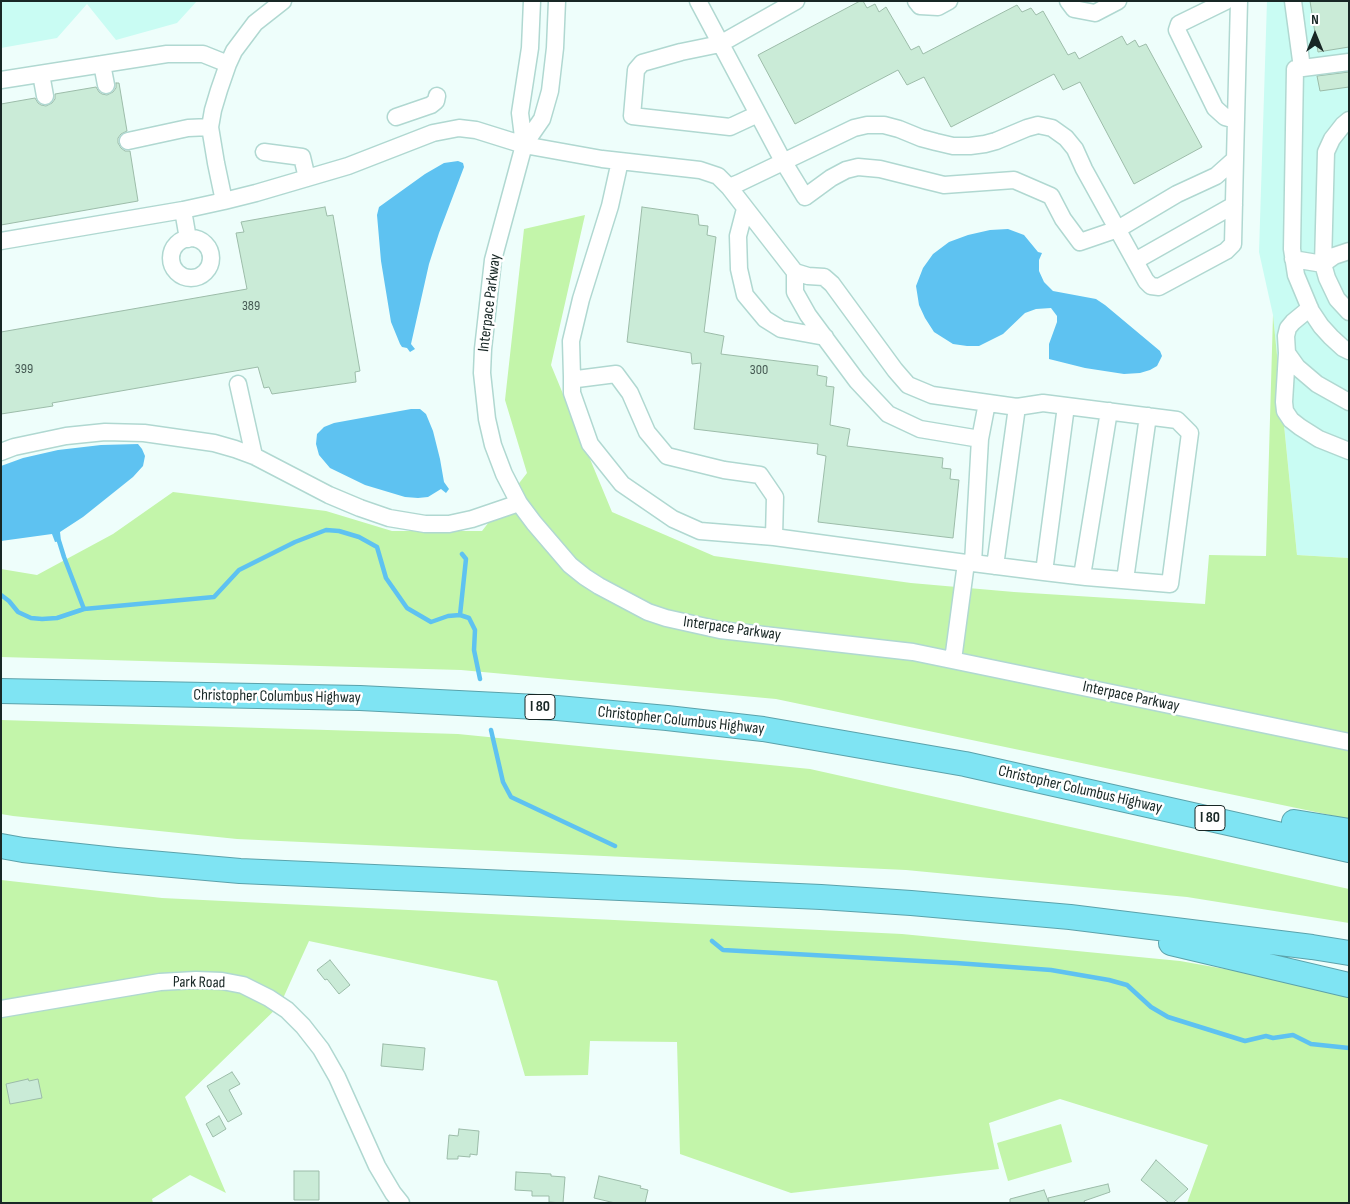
<!DOCTYPE html>
<html>
<head>
<meta charset="utf-8">
<style>
	body { margin:0 }
	#map { position:relative; width:1350px; height:1204px; overflow:hidden; background:#eefefb; font-family:"Sofia Sans Condensed",sans-serif }
	canvas { display:block }
	.frame { position:absolute; inset:0; border:2px solid #182725; pointer-events:none }
	.north { position:absolute; left:1290px; top:10px; width:50px; height:50px; -webkit-text-stroke:4px #fff; paint-order:stroke; rotate:0deg; font-size:14px; font-weight:700; line-height:20px; text-align:center; color:#182725 }
	.north::after { content:''; display:block; margin:auto; width:18px; height:22px; background:#182725; clip-path:polygon(50% 0,100% 100%,50% 72%,0 100%) }
</style>
</head>
<body>
<div id="map">
<canvas width="1350" height="1204"></canvas>
<div class="frame"></div>
<div class="north">N</div>
</div>
<script>
const g = document.querySelector('canvas').getContext('2d');
g.lineJoin = 'round';
function paint(path, color) { g.fillStyle = color; g.fill(path, 'evenodd'); }
const toPath = rows => new Path2D(rows.map(r => 'M' + r).join(''));
function stroke(path, color, width, dash) { g.strokeStyle = color; g.lineWidth = width; g.lineCap = dash ? 'butt' : 'round'; g.setLineDash(dash || []); g.stroke(path); }
function label(font, color, halo, rows, align = 'center') {
  g.font = font + ' "Sofia Sans Condensed",sans-serif'; g.lineWidth = 5; g.setLineDash([]); g.textBaseline = 'middle'; g.strokeStyle = halo; g.fillStyle = color; for (const [text, x, y, turn = 0] of rows) {
    g.save(); g.translate(x, y); g.rotate((+turn || 0) * Math.PI / 180); g.textAlign = isNaN(turn) ? turn : align; if (halo) g.strokeText(text, 0, 0); g.fillText(text, 0, 0); g.restore();
  }
}
const built = toPath([
	[1,1,197,1,177,23,116,40,87,4,57,38,1,48],
	[1267,1,1349,1,1349,558,1297,555,1273,315,1259,252]
]);
const green = toPath([
	[585,215,551,365,612,512,714,556,911,583,1014,592,1205,604,1209,555,1266,556,1273,315,1297,555,1349,558,1349,819,776,699,461,670,1,657,1,569,37,575,113,534,173,492,326,511,392,531,482,531,527,473,505,400,524,229],
	[1,720,458,734,810,769,1349,889,1349,923,1187,897,906,870,237,839,13,816,1,814],
	[1,880,162,898,902,934,1180,961,1349,991,1349,1203,1187,1203,1208,1145,1060,1099,989,1123,999,1169,791,1193,680,1154,677,1042,590,1041,588,1075,525,1076,497,981,309,941,280,1005,185,1097,226,1193,190,1175,152,1199,153,1203,1,1203],
	[1061,1124,1072,1162,1008,1181,997,1143]
]);
const water = toPath([
	[458,161,463,163,464,167,439,233,429,264,411,344,415,349,410,352,407,348,402,347,400,344,391,322,381,261,377,215,379,207,425,174,444,163],
	[990,230,1008,229,1024,235,1038,252,1042,253,1039,260,1039,271,1044,282,1053,291,1096,299,1105,305,1160,351,1162,356,1157,366,1150,370,1140,373,1124,374,1085,368,1049,359,1049,344,1057,322,1057,316,1051,308,1036,309,1025,313,1003,334,979,346,967,346,953,344,934,332,925,318,919,305,916,286,923,268,933,254,949,242,968,235],
	[411,409,420,409,426,414,433,431,440,459,444,482,449,489,446,493,441,489,428,497,418,498,405,497,365,485,330,468,319,455,316,444,317,434,324,427,334,423],
	[138,444,142,449,145,456,143,466,133,477,83,517,60,532,61,541,55,542,52,534,1,541,1,466,23,458,58,450,101,445]
]);
const stream = toPath([
	[59,541,64,557,84,609],
	[1,595,9,601,18,612,31,618,42,619,57,618,84,609,214,597,239,570,295,542,326,530,339,531,359,537,377,547,386,578,407,608,431,622,448,616,460,615,469,618,475,630,474,650,480,679],
	[460,615,466,559,462,554],
	[491,730,503,782,511,797,615,846],
	[712,941,723,950,956,963,1051,970,1109,980,1127,985,1151,1007,1168,1017,1245,1041,1266,1036,1273,1038,1293,1035,1311,1044,1349,1048]
]);
const building = toPath([
	[860,1,863,1,867,8,875,4,879,12,886,7,911,50,919,46,923,54,1017,5,1022,12,1031,8,1036,15,1043,11,1068,55,1075,52,1079,59,1122,36,1127,45,1135,40,1139,47,1146,44,1202,147,1134,184,1080,82,1063,90,1054,74,951,127,924,77,907,85,898,70,795,124,758,55,860,1],
	[1310,1,1349,1,1349,47,1318,52,1310,1],
	[1349,72,1349,87,1320,91,1317,76,1349,72],
	[116,83,119,83,127,131,121,134,118,138,118,143,121,148,125,151,130,151,138,201,1,225,1,104,35,98,38,103,41,105,46,106,52,103,55,99,55,94,96,87,99,92,102,94,107,95,113,92,116,88,116,83],
	[325,207,327,216,333,215,360,371,355,372,356,382,272,394,269,387,264,388,258,367,52,403,53,406,1,414,1,332,247,289,236,233,244,232,241,222,325,207],
	[642,207,698,215,699,225,708,226,707,235,716,237,704,332,724,336,721,354,818,366,817,375,827,377,826,386,834,387,830,425,850,429,847,446,943,458,942,468,951,469,950,479,959,480,953,538,818,522,826,456,817,454,818,444,694,429,701,363,692,364,691,353,627,342,642,207],
	[330,960,350,985,339,994,327,979,325,980,317,970,330,960],
	[383,1044,425,1048,423,1070,381,1066,383,1044],
	[232,1072,240,1084,229,1090,242,1114,228,1122,207,1086,232,1072],
	[28,1079,29,1081,38,1079,42,1098,10,1104,6,1084,28,1079],
	[219,1116,226,1129,213,1137,206,1124,219,1116],
	[459,1129,479,1131,477,1155,470,1154,470,1157,458,1156,458,1159,447,1159,449,1135,458,1136,459,1129],
	[1156,1160,1188,1189,1173,1203,1169,1203,1141,1180,1156,1160],
	[294,1171,319,1171,319,1200,294,1200,294,1171],
	[516,1172,551,1174,551,1176,565,1177,563,1203,549,1202,549,1196,532,1196,532,1191,515,1190,516,1172],
	[599,1176,641,1186,640,1188,648,1190,645,1203,615,1203,594,1198,599,1176],
	[1108,1184,1110,1192,1084,1201,1085,1203,1049,1203,1048,1198,1108,1184],
	[1044,1190,1049,1203,1010,1203,1010,1199,1044,1190]
]);
const minor = toPath([
	[557,1,555,48,550,91,542,119,524,145,493,260,483,349,482,373,487,419,493,445,504,474,519,503,534,523,570,565,585,577,599,586,648,612,666,618,720,630,913,652,1349,742],
	[698,1,783,161,805,197,831,178,846,170,858,167,880,169,944,185,1014,180,1051,196,1063,219,1080,242,1118,229,1177,194,1216,176,1235,159,1239,1],
	[916,1,920,6,938,7,949,1],
	[1068,1,1074,9,1095,13,1118,1],
	[1226,1,1179,24,1177,30,1215,108,1225,117,1236,120],
	[1293,1,1302,68],
	[1349,62,1295,69,1292,249,1296,275,1311,311,1321,326,1331,337,1343,348,1349,351],
	[102,64,106,85],
	[41,74,45,96],
	[1,80,167,54,203,54,228,64],
	[758,114,730,127,632,116,636,70,642,63,681,52,720,44,796,1],
	[396,117,431,105,436,101,437,96],
	[1349,120,1343,125,1332,139,1326,152,1323,264,1327,278,1337,299,1349,312],
	[128,141,188,128,210,127],
	[524,145,520,113,530,48,532,1],
	[264,152,302,157,307,178],
	[729,187,739,183,854,128,867,125,884,125,899,129,921,138,936,142,953,146,970,146,985,144,996,141,1027,128,1038,125,1052,128,1066,138,1075,149,1084,169,1146,281,1151,286,1159,287,1226,251,1233,244,1235,159],
	[224,201,216,163,210,127,213,110,219,90,228,64,234,51,255,23,283,1],
	[745,209,738,236,739,269,745,295,765,319,781,329,825,337],
	[183,210,188,239],
	'171 258a20 20 0 1 1 40 0a20 20 0 1 1-40 0Z',
	[1,241,183,210,224,201,256,193,348,166,433,133,459,128,476,130,524,145,602,159,700,170,718,176,729,187,795,272,808,276,824,277,832,284,895,370,908,385,932,395,1017,407],
	[1293,259,1323,264,1334,256,1349,251],
	[1135,261,1234,205],
	[795,272,795,292,808,315,857,381,888,414,920,429,980,439,987,403],
	[1310,308,1293,322,1288,328,1286,336,1287,353,1297,367,1317,384,1349,402],
	[1287,353,1284,402,1285,411,1291,420,1300,427,1319,439,1349,451],
	[572,377,571,341,581,299,610,206,620,161],
	[238,384,254,456],
	[1,452,14,447,66,436,105,432,144,433,214,443,235,449,254,456,329,495,360,508,389,518,425,524,449,524,472,519,519,503],
	[774,537,700,531,673,519,622,484,590,444,572,393,572,377,577,379,616,374,630,393,647,432,667,456,724,470,760,475,775,497,774,537,966,563],
	[973,563,980,439],
	[1044,572,1066,406],
	[1082,576,1109,411],
	[1125,580,1148,416],
	[953,660,966,563,973,563,1044,572,1086,577,1170,584,1190,433,1177,420,1043,403,1017,407,995,566],
	[1,1009,160,982,196,980,222,981,243,985,269,998,287,1010,303,1026,321,1049,337,1077,377,1166,393,1193,401,1203]
]);
const highway = toPath([
	[1,691,360,698,557,708,667,718,763,729,965,764,1349,850],
	[1294,822,1349,831],
	[1,846,23,850,116,860,240,871,821,897,911,903,1070,917,1312,947,1349,953],
	[1171,943,1349,985]
]);
const numberNames = [
	["389",251,306],
	["399",24,369],
	["300",759,370]
];
const shields = [
	[540,707,30],
	[1210,818,30]
];
const shieldNames = [
	["I 80",540,707],
	["I 80",1210,818]
];
const streetNames = [
	["Interpace Parkway",490,303,-83],
	["Interpace Parkway",732,629,8],
	["Christopher Columbus Highway",277,697,1],
	["Interpace Parkway",1131,697,12],
	["Christopher Columbus Highway",681,721,6],
	["Christopher Columbus Highway",1080,790,13],
	["Park Road",199,983,1]
];
paint(built, '#c9fcf3');
paint(green, '#c3f5aa');
paint(water, '#5ec2f1');
stroke(stream, '#5ec2f1', 4.5);
paint(building, '#caebd7');
stroke(building, '#9cbca9', 1);
stroke(minor, '#b0d8d1', 19);
stroke(highway, '#5ba2ab', 26);
stroke(minor, '#fff', 16);
stroke(highway, '#7fe4f3', 24);
label('14px', '#445852', null, numberNames);
for (const [x, y, w] of shields) { const box = new Path2D(); box.roundRect(x - w / 2, y - 12.5, w, 25, 4); g.fillStyle = '#fff'; g.fill(box); stroke(box, '#182725', 1); }
label('bold 15px', '#182725', null, shieldNames);
label('16px', '#182725', '#fff', streetNames);
</script>
</body>
</html>
